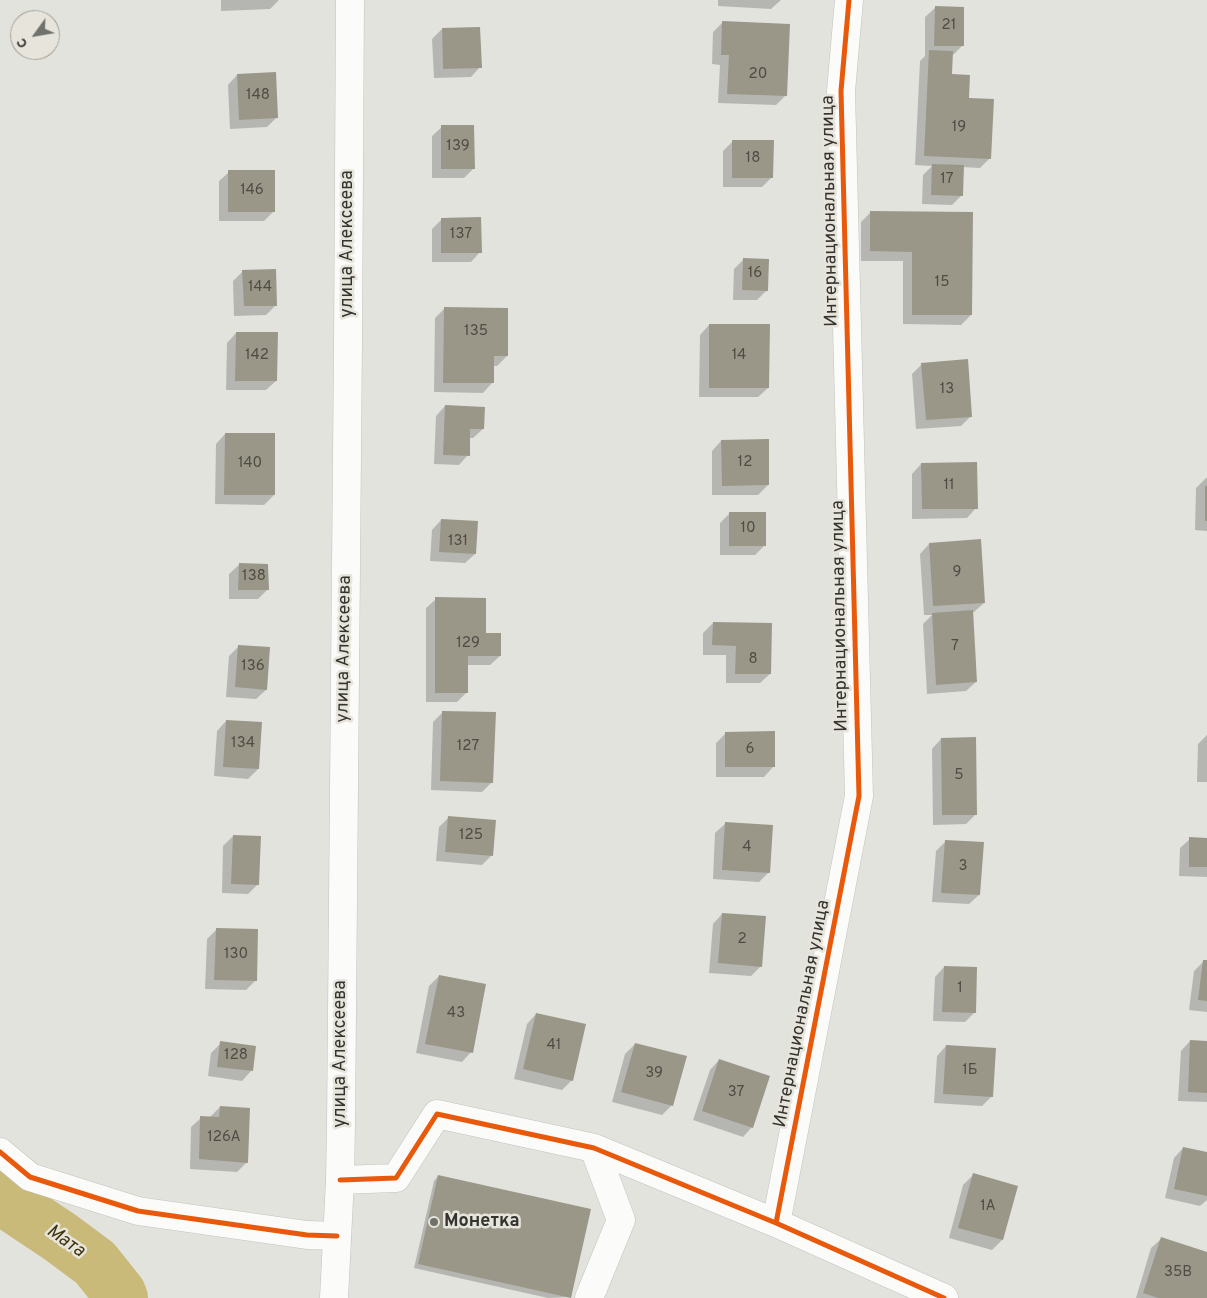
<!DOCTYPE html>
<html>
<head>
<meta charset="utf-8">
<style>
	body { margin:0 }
	#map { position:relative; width:1207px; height:1298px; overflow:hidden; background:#e3e3de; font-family:Overpass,sans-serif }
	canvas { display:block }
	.north { position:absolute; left:10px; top:10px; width:50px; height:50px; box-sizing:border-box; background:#e6e4db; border:1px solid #9f9d96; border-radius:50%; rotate:238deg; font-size:14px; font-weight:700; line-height:20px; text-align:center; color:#34332f }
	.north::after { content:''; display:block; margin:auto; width:18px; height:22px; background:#71716c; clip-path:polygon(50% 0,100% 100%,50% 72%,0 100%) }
</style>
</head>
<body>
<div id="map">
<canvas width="1207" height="1298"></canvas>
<div class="north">С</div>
</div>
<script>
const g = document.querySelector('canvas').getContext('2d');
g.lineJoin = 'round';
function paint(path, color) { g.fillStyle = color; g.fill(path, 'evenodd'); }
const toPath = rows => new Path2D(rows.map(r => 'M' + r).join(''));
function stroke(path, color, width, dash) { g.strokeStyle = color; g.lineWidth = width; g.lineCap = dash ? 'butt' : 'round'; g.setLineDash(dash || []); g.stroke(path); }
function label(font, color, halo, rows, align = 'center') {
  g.font = font + ' Overpass,sans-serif'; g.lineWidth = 5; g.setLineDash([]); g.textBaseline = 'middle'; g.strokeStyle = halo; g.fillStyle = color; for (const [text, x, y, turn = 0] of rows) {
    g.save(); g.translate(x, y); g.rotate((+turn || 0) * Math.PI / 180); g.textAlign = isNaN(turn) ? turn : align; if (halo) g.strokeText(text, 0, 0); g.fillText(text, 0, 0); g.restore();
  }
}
const shadow = toPath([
	[221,0,279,0,270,9,221,11],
	[718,0,781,0,771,9,718,6],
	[935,8,963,45,953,55,952,55,951,76,967,99,990,158,980,168,962,167,962,195,952,205,922,204,923,175,932,166,915,165,920,61,925,56,925,17],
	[723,22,786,95,776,105,718,103,720,65,712,64,713,32],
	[442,29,480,67,471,77,434,78,432,39],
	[237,75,277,117,267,127,230,129,228,85],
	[442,127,474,168,464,178,432,178,432,136],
	[733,141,772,177,762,187,723,187,723,151],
	[229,172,274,211,264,221,219,221,219,181],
	[871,212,971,214,971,315,961,325,903,324,903,261,861,261,861,222],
	[442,219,480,252,471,262,432,262,432,229],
	[743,260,767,290,757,300,733,300,734,269],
	[243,271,276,305,266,315,234,316,233,281],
	[444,309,507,356,497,366,493,366,492,383,483,393,434,392,435,318],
	[709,325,768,388,758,397,699,397,700,335],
	[236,333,276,381,266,390,226,390,227,343],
	[922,364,971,416,961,426,916,429,912,374],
	[445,406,483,429,473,438,469,438,468,455,459,465,434,464,436,416],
	[225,434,274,495,264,505,215,504,216,444],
	[721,441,768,485,758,495,712,495,712,451],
	[921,464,976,508,967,518,912,519,912,474],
	[1206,478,1207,478,1207,531,1195,530,1196,488],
	[730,513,765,545,755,555,720,555,720,523],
	[441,520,475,554,465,563,430,561,432,530],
	[929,544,984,603,974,612,972,613,976,682,966,691,927,694,923,624,932,615,924,615,920,554],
	[239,565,268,589,258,599,229,599,229,574],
	[436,599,484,634,500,656,490,665,467,665,467,692,457,702,426,702,426,608],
	[713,623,770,674,760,683,726,683,726,655,703,655,703,633],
	[239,646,266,690,256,699,226,697,229,656],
	[443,712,492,782,482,792,431,790,433,722],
	[226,721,258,769,248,779,214,776,217,731],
	[726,733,773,767,764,777,716,777,716,743],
	[1207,735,1207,782,1197,782,1198,744],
	[941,739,976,814,966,824,933,825,932,749],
	[449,817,492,855,482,865,436,861,439,827],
	[725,824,769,872,759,882,713,879,715,833],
	[233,836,258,884,248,894,222,893,223,846],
	[1190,839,1207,839,1207,877,1179,876,1180,848],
	[946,841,979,895,969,904,932,902,936,851],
	[722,914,761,966,751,976,709,973,713,924],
	[217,929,255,981,246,990,205,989,207,939],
	[1204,961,1207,962,1207,1012,1189,1010,1194,971],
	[944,967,974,1013,965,1022,933,1021,935,977],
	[439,976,471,1052,462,1062,416,1053,429,986],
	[536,1014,572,1080,562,1090,514,1079,527,1024],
	[1190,1041,1207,1042,1207,1102,1178,1101,1181,1051],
	[221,1043,251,1071,242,1081,208,1076,211,1053],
	[635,1044,672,1105,662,1115,612,1102,625,1054],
	[946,1046,992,1096,982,1106,934,1103,937,1056],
	[719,1060,752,1127,743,1137,693,1120,710,1070],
	[220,1107,247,1162,237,1172,190,1169,191,1127,201,1118,210,1117],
	[1183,1148,1207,1154,1207,1200,1200,1206,1165,1198,1174,1158],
	[973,1175,1016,1187,1002,1240,992,1250,949,1238,963,1185],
	[438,1176,570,1297,548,1298,414,1268,434,1181],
	[1161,1239,1207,1253,1207,1298,1136,1298,1151,1248]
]);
const river = toPath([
	[0,1197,60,1237,95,1263,119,1293,121,1298]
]);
const building = toPath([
	[935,6,964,7,964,46,934,46],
	[722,21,790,24,787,96,727,94,729,55,721,55],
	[480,27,482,68,443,69,442,28],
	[929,50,953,51,952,74,970,75,969,98,994,99,991,159,924,156],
	[276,72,278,118,239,120,237,74],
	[441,125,474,125,475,169,441,169],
	[732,140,774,140,773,178,732,178],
	[932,164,964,165,963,196,931,195],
	[228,170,275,170,275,212,228,212],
	[870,211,973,212,972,315,912,315,912,252,870,251],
	[481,217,482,253,441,253,441,218],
	[743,258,769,259,768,291,742,290],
	[276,269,277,306,244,306,242,270],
	[444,307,508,308,508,356,494,356,494,383,443,383],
	[709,324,770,324,769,388,709,388],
	[236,332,278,332,277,381,235,381],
	[968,359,972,417,926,420,921,363],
	[445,405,485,407,484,429,470,429,470,456,443,455],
	[225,433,275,433,275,495,224,495],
	[769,439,769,485,722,486,721,440],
	[977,462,978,509,922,509,921,463],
	[1205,486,1207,486,1207,521,1205,521],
	[729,512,766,512,766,546,729,546],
	[441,519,478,521,476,554,439,552],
	[981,539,985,603,933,606,929,543],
	[239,563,268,564,269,590,238,590],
	[435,597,486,598,486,633,501,633,501,656,468,656,468,693,435,693],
	[973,610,977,682,936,685,932,613],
	[713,622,772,623,771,674,735,674,736,646,712,645],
	[238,645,270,647,267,690,235,687],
	[442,711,496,712,493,783,440,781],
	[226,720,262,722,259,769,223,767],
	[775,731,775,767,725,767,725,732],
	[976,737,977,815,942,815,941,738],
	[448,816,496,820,493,856,445,852],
	[725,822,773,825,770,873,722,870],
	[233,835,261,836,259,885,231,884],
	[1189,837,1207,838,1207,867,1189,867],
	[945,840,984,842,980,895,941,893],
	[722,913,766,916,762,967,718,963],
	[216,928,258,929,257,981,214,980],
	[1203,960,1207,960,1207,1001,1198,1000],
	[944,966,977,967,976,1013,942,1012],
	[439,975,486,984,473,1053,425,1044],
	[536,1013,586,1024,573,1081,523,1069],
	[1190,1040,1207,1041,1207,1093,1188,1092],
	[220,1041,256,1046,253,1071,217,1067],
	[635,1043,687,1056,673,1106,621,1092],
	[946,1045,996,1048,993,1097,943,1094],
	[719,1059,770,1076,753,1128,702,1111],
	[220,1106,250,1108,248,1163,199,1159,200,1116,219,1117],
	[1183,1147,1207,1152,1207,1196,1174,1189],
	[973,1173,1018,1186,1003,1240,958,1228],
	[438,1175,591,1209,571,1298,418,1264],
	[1161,1237,1207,1252,1207,1298,1158,1298,1143,1293]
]);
const minor = toPath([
	[0,1152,30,1177,138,1211,307,1235,337,1236],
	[340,1180,396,1178,437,1114,594,1148,776,1223,944,1298],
	[776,1223,859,796,841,91,849,0],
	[589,1298,621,1220,594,1148]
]);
const secondary = toPath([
	[334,1298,340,1180,341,1123,348,343,350,0]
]);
const cycleway = toPath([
	[0,1152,30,1177,138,1211,307,1235,337,1236],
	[340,1180,396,1178,437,1114,594,1148,776,1223,944,1298],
	[776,1223,859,796,841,91,849,0]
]);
const markers = [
	[434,1222,5,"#71716c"]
];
const numberNames = [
	["21",949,26],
	["20",758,75],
	["148",258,96],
	["19",959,128],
	["139",458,147],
	["18",753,159],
	["17",947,180],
	["146",252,191],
	["137",461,235],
	["16",755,274],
	["15",942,283],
	["144",260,288],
	["135",476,332],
	["142",257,356],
	["14",739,356],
	["13",947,390],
	["12",745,463],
	["140",250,464],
	["11",949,486],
	["10",748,529],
	["131",458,542],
	["9",957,573],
	["138",254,577],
	["129",468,644],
	["7",955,647],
	["8",753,660],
	["136",253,667],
	["134",243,744],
	["127",468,747],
	["6",750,750],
	["5",959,776],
	["125",471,836],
	["4",747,848],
	["3",963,867],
	["2",742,940],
	["130",236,955],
	["1",960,989],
	["43",456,1014],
	["41",554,1046],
	["128",236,1056],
	["1Б",970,1071],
	["39",654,1074],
	["37",736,1093],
	["126А",224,1138],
	["1А",988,1207],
	["35В",1178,1273]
];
const streetNames = [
	["Интернациональная улица",831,211,-91],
	["улица Алексеева",348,244,-90],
	["Интернациональная улица",841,616,-91],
	["улица Алексеева",345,649,-89],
	["Интернациональная улица",803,1014,-79],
	["улица Алексеева",341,1054,-90]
];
const poiNames = [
	["Монетка",444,1222]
];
const waterNames = [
	["Мата",65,1242,35]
];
paint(shadow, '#0003');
stroke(river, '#caba79', 54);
paint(building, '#9a9788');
stroke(minor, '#c1c1bd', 29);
stroke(secondary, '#c1c1bd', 29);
stroke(minor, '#fbfbfa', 28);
stroke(secondary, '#fbfbfa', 28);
stroke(cycleway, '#e8590c', 5);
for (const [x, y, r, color] of markers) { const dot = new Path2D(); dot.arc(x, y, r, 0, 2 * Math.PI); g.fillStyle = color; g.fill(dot); stroke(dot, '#e6e4db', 2); }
label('15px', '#4e4c45', null, numberNames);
label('18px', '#34332f', '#e6e4db', streetNames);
label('bold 18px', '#34332f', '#e6e4db', poiNames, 'left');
label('italic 19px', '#3e350d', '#e6e4db', waterNames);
</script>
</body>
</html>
